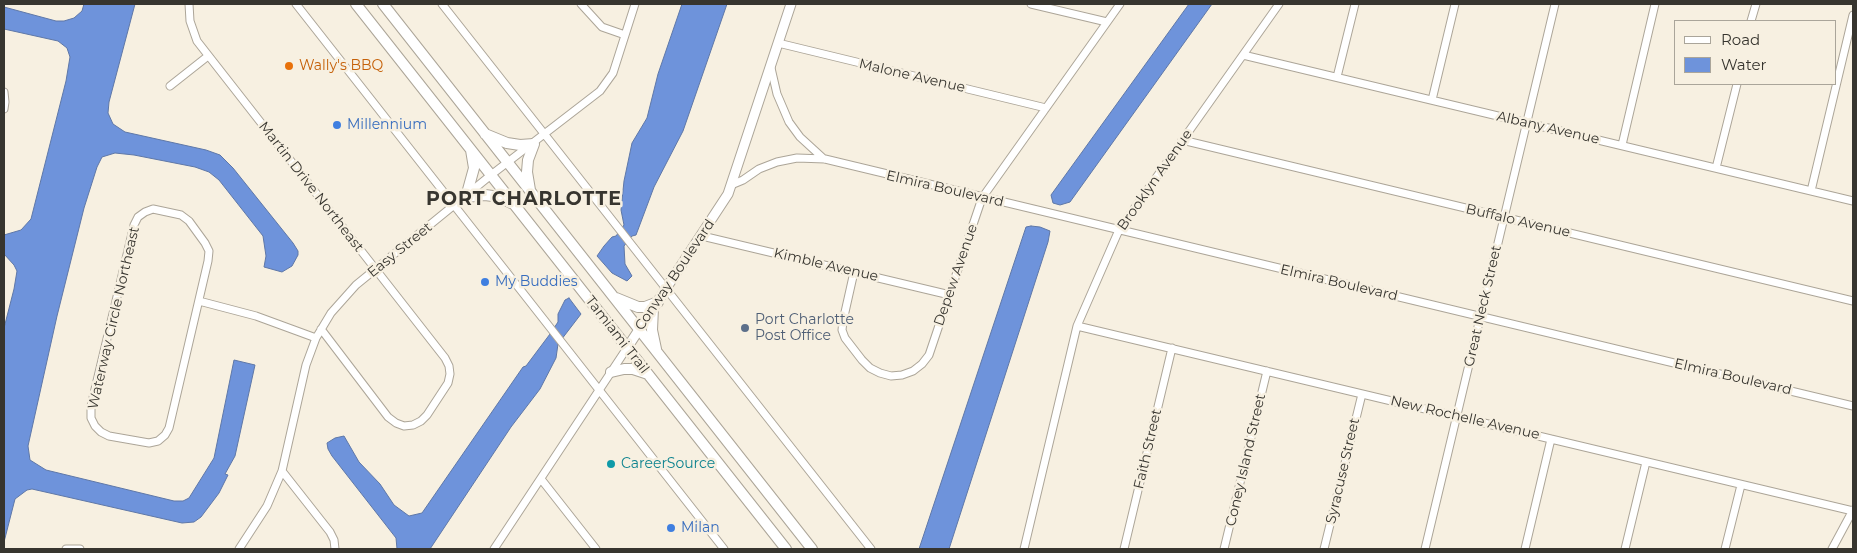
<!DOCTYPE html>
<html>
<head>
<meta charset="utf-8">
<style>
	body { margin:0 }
	#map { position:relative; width:1857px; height:553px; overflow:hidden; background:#f7f0e1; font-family:Montserrat,sans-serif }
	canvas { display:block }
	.frame { position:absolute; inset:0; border:5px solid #37352f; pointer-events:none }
	.legend { position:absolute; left:1674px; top:20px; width:162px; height:65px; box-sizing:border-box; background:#f7f0e1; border:1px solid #aaa59a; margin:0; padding:6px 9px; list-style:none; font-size:15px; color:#37352f }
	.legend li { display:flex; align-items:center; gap:10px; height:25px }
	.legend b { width:25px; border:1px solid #aaa59a }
</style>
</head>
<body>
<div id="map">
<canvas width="1857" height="553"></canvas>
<div class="frame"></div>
<ul class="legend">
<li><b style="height:6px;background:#fff"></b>Road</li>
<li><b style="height:14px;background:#6e93db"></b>Water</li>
</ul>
</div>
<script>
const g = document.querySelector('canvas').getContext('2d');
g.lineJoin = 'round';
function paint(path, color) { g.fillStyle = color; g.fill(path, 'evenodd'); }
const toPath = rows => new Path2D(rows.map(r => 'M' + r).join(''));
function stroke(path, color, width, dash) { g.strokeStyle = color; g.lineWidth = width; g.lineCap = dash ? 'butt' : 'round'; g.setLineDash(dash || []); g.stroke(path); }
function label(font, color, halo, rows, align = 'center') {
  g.font = font + ' Montserrat,sans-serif'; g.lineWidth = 5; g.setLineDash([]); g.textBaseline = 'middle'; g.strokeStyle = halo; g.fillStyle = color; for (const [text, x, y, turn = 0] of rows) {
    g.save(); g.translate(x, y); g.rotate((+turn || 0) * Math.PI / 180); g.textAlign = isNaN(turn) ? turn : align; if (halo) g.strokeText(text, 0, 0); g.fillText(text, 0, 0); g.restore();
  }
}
const water = toPath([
	[84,4,135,4,109,102,108,113,113,124,125,132,206,150,220,155,233,168,293,243,298,251,298,255,292,266,282,272,264,267,266,256,263,236,219,180,209,172,195,167,134,155,115,153,102,157,97,167,84,208,57,316,28,446,30,460,46,470,174,501,183,501,189,498,214,458,234,360,255,365,235,456,225,474,228,475,219,493,201,517,194,522,182,523,32,489,27,490,15,499,4,542,4,328,14,289,17,271,14,265,4,254,4,235,21,230,31,219,66,81,70,57,67,48,58,41,4,29,4,7,56,21,64,21,74,18,82,11,84,4],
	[682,4,727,4,683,131,654,187,636,235,632,236,624,246,625,264,632,276,627,281,612,273,597,256,604,246,612,237,616,236,624,225,621,210,624,181,632,143,647,118,658,74,682,4],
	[1189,4,1212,4,1070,202,1060,205,1053,203,1051,195,1189,4],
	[1031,226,1040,227,1050,231,1048,242,949,549,919,549,1026,227,1031,226],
	[569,298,581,314,558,344,556,358,540,389,511,427,430,549,397,549,396,538,332,456,328,449,327,443,335,438,344,436,359,462,380,484,394,505,409,516,422,513,523,367,526,366,550,334,558,322,558,314,565,300,569,298]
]);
const minor = toPath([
	[189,4,190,21,197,41,445,358,449,366,450,374,448,383,427,415,421,421,413,425,404,426,396,423,388,417,321,329],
	[296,4,724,549],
	[442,4,871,549],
	[581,4,602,27,625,35],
	[1031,4,1107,22],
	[1751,21,1756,4],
	[778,43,1046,108],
	[1243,55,1853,201],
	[771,68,777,94,789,122,800,137,824,159],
	[1337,77,1355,4],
	[170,86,208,56],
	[4,92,5,102,4,109],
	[1432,100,1455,4],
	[1182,140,1853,301],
	[1622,145,1655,4],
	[1716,168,1737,84],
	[731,185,743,180,759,169,777,162,797,158,825,159,1853,406],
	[1811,191,1853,15],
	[153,209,181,215,189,221,205,243,209,251,208,261,169,428,165,435,158,441,149,443,109,436,101,432,95,426,91,418,91,406,134,225,138,217,145,212,153,209],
	[702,236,950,295],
	[854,272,843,321,842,330,845,338,862,360,870,368,880,373,891,376,902,375,913,371,922,364,929,355,982,198,1120,4],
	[199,301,256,316,316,338],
	[1077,326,1853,511],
	[282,471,330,532,334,540,335,549],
	[541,479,596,549],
	[66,549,80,549],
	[239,549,267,506,282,471,306,365,316,338,331,313,356,285,491,175,600,91,613,73,635,4],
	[494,549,627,348],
	[1024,549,1077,326,1119,230,1279,4],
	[1124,549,1172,348],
	[1224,549,1267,371],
	[1324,549,1362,394],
	[1425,549,1555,4],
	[1525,549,1551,439],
	[1625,549,1646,462],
	[1725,549,1741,485],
	[1832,549,1853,510]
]);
const tertiary = toPath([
	[627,348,728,194,791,4]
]);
const primary = toPath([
	[356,4,786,549],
	[383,4,812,549],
	[485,134,507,143,520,145,534,144,528,160,527,172,530,190],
	[471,150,474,168,466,197,485,195,500,197,511,203],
	[616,298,638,307,645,307,658,302],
	[653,308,652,330,656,349],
	[611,372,624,369,633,369,648,374]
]);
const markers = [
	[289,66,5,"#e8710a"],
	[337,125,5,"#3f7fe0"],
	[485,282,5,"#3f7fe0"],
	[745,328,5,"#5c6f8a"],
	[611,464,5,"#0f9aa8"],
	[671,528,5,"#3f7fe0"]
];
const foodNames = [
	["Wally's BBQ",299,66]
];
const streetNames = [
	["Malone Avenue",912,76,13],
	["Albany Avenue",1548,128,13],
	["Brooklyn Avenue",1155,180,-55],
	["Martin Drive Northeast",311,187,52],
	["Elmira Boulevard",945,189,13],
	["Buffalo Avenue",1518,221,13],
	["Easy Street",400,250,-39],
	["Kimble Avenue",826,265,13],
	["Conway Boulevard",675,275,-56],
	["Depew Avenue",956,275,-71],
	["Elmira Boulevard",1339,283,13],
	["Great Neck Street",1483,306,-77],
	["Waterway Circle Northeast",114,318,-77],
	["Tamiami Trail",617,335,52],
	["Elmira Boulevard",1733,377,13],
	["New Rochelle Avenue",1465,418,13],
	["Faith Street",1148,449,-77],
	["Coney Island Street",1246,460,-77],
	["Syracuse Street",1343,471,-77]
];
const shopNames = [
	["Millennium",347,125],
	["My Buddies",495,282],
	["Milan",681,528]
];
const serviceNames = [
	["Port Charlotte",755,320],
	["Post Office",755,336]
];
const cultureNames = [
	["CareerSource",621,464]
];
const districtNames = [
	["PORT CHARLOTTE",524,199]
];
paint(water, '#6e93db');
stroke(water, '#5e77a7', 1);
stroke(minor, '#aca598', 9);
stroke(tertiary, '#aca598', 11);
stroke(primary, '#aca598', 12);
stroke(minor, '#fff', 7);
stroke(tertiary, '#fff', 9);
stroke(primary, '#fff', 10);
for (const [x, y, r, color] of markers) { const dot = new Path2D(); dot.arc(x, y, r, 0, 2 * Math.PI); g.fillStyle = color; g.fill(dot); stroke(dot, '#f7f0e1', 2); }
label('14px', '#c56008', '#f7f0e1', foodNames, 'left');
label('14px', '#37352f', '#f7f0e1', streetNames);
label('14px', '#366cbe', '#f7f0e1', shopNames, 'left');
label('14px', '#4e5e75', '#f7f0e1', serviceNames, 'left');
label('14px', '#0d838f', '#f7f0e1', cultureNames, 'left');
g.letterSpacing = '1px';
label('bold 19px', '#37352f', '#f7f0e1', districtNames);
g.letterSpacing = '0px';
</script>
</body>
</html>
